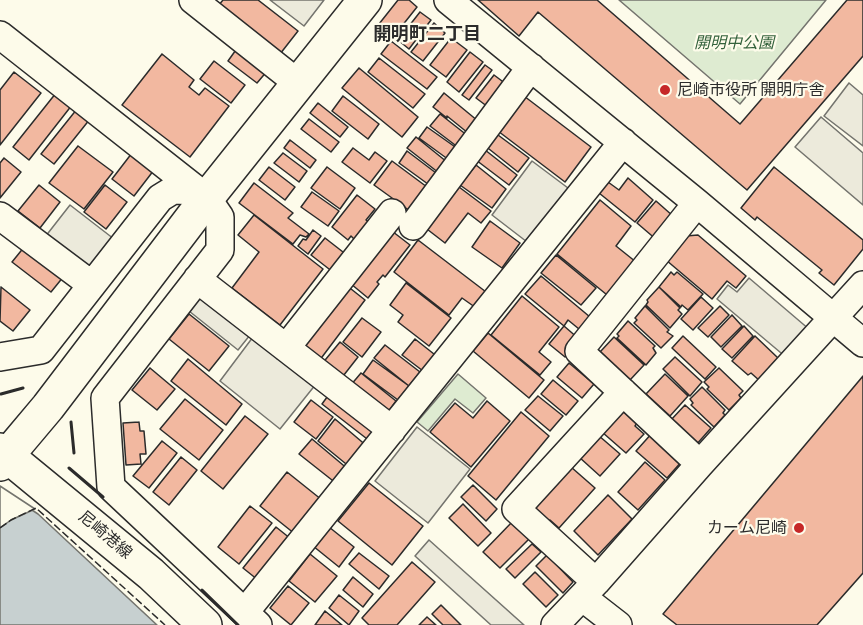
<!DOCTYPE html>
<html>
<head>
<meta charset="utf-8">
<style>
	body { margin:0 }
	canvas { display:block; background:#fdfbea }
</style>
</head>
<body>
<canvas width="863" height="625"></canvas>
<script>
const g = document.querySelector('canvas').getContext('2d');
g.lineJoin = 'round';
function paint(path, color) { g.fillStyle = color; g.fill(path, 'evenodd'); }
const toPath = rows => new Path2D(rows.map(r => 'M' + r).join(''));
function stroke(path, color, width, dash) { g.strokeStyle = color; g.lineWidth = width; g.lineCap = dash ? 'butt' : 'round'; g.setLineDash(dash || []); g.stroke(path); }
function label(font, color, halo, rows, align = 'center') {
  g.font = font + ' Literata,"Noto Sans JP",serif'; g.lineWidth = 4.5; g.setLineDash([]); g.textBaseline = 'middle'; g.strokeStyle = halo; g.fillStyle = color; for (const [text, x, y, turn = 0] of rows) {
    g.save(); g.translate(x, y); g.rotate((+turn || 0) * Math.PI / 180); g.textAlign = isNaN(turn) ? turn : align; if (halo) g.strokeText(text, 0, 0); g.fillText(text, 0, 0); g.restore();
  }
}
const green = toPath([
	[619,0,826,0,740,104,619,0],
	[458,374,486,398,473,413,455,399,428,431,417,422,458,374]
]);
const parking = toPath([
	[270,0,324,0,304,26,270,0],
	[849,83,863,95,863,146,824,116,849,83],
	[821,117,863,153,863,205,795,147,821,117],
	[532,161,572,191,531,245,492,215,532,161],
	[70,205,114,239,89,271,45,237,70,205],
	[749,278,810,330,787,358,717,299,728,285,737,292,749,278],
	[201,297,250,335,238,350,189,311,201,297],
	[253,337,316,384,280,429,220,381,253,337],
	[417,427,470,469,428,523,375,481,417,427],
	[429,540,524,625,491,625,415,556,429,540]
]);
const water = toPath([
	[0,489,38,514,157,625,0,625,0,489]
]);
const pier = toPath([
	[0,486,35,509,11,520,0,528,0,486]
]);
const building = toPath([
	[223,0,258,0,298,31,280,54,218,6,223,0],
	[398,0,409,0,417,7,394,36,379,24,398,0],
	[478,0,597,0,740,124,847,0,863,0,863,56,747,190,538,12,519,36,478,0],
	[420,12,431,20,409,49,398,40,420,12],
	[434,23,445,33,423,61,411,52,434,23],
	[451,38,467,50,446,77,430,65,451,38],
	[391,41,437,77,427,89,381,54,391,41],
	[238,47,268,70,257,83,228,61,238,47],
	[470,52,483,62,459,92,447,82,470,52],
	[162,54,194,80,189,87,199,95,205,88,229,106,190,157,122,105,162,54],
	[379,58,425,94,413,108,368,72,379,58],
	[214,61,245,85,231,103,200,79,214,61],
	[485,65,492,70,469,100,462,95,485,65],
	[359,68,418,117,402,137,342,88,359,68],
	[14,72,41,93,0,145,0,90,14,72],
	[494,75,506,84,488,107,476,98,494,75],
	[56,93,72,105,29,160,13,147,56,93],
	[444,93,478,121,468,133,447,116,447,118,433,107,444,93],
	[520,93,591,147,565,182,494,128,520,93],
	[343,96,379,124,368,139,332,111,343,96],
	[318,103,348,127,340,137,310,113,318,103],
	[77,109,90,119,54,164,41,154,77,109],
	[440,114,468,136,459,148,430,126,440,114],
	[309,119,339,142,331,152,301,129,309,119],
	[427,127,458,149,449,160,419,138,427,127],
	[494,132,529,158,518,172,484,145,494,132],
	[416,137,447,162,439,173,407,148,416,137],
	[290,140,316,160,310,168,284,148,290,140],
	[78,146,113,172,84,209,49,183,78,146],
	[480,146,517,175,509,185,472,157,480,146],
	[353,148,369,160,375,152,387,161,370,183,342,162,353,148],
	[407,151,440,176,432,187,399,163,407,151],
	[132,153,154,170,134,196,112,179,132,153],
	[283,153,307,171,299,182,274,163,283,153],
	[4,158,21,172,0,198,0,163,4,158],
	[392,161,427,187,410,211,374,185,392,161],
	[476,165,506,189,492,208,460,185,476,165],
	[269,167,295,187,285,200,259,180,269,167],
	[327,167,355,188,340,209,311,188,327,167],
	[774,167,863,240,863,249,834,285,819,273,822,270,757,217,755,220,741,208,774,167],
	[628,178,653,200,635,222,599,193,608,182,619,190,628,178],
	[254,183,293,213,288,218,309,234,306,237,300,235,293,244,239,203,254,183],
	[455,184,491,211,481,223,468,213,445,243,423,226,455,184],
	[39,185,60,202,40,228,18,211,39,185],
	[105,185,127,202,106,229,84,212,105,185],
	[312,192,339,211,328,226,301,207,312,192],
	[357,195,375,209,366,220,370,223,356,241,351,236,348,240,332,227,357,195],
	[600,200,631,226,616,246,636,262,612,299,557,254,600,200],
	[656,201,673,216,658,241,637,223,656,201],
	[254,215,323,269,280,325,232,288,259,252,238,235,254,215],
	[490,221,520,243,502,268,472,247,490,221],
	[388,228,410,245,385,277,383,275,377,282,379,284,368,298,345,279,388,228],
	[313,230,321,236,308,254,298,246,303,239,306,240,313,230],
	[698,235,746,276,736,288,727,281,712,299,666,260,686,236,698,235],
	[325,238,352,259,338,276,311,255,325,238],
	[418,240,490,295,479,310,462,298,449,315,394,272,418,240],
	[25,246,64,276,51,292,12,262,25,246],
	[556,255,596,288,581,305,541,273,556,255],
	[671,272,674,275,677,272,703,294,688,310,682,305,681,307,659,287,671,272],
	[541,276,590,317,579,329,568,320,564,326,525,294,541,276],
	[406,283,451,318,429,346,398,322,403,315,390,305,406,283],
	[346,285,365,300,316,365,297,350,346,285],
	[1,287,30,310,13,331,0,321,1,287],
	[659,287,680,308,678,310,682,314,670,328,646,305,648,302,647,300,659,287],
	[522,296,559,327,539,352,551,362,540,375,491,335,522,296],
	[701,297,713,308,693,330,681,319,701,297],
	[645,306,669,330,667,332,673,336,661,348,634,323,637,320,635,318,645,306],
	[720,306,729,315,708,337,698,328,720,306],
	[189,314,229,346,209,371,169,339,189,314],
	[732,315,742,326,721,347,711,337,732,315],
	[362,318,381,332,362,357,343,342,362,318],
	[628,321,655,346,653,348,656,353,646,365,617,338,619,336,617,334,628,321],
	[564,326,579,339,565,357,549,344,564,326],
	[744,326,753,336,732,358,722,349,744,326],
	[488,333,544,380,529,398,473,351,488,333],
	[683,336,716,367,705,379,672,348,683,336],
	[755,336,778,358,767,370,768,371,760,381,751,373,748,375,732,361,755,336],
	[614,337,644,365,630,380,600,352,614,337],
	[415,339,439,358,427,374,402,355,415,339],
	[340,342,358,357,340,380,321,365,340,342],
	[385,345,420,372,409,386,374,358,385,345],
	[675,357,702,382,690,396,663,369,675,357],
	[188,359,242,404,226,425,171,381,188,359],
	[373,360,409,386,398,400,363,374,373,360],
	[569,363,594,384,582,398,557,377,569,363],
	[150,368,175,389,157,410,132,390,150,368],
	[719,368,743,391,739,395,741,398,729,410,707,389,709,387,704,382,719,368],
	[361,373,396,401,386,415,350,386,361,373],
	[665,374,688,396,670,416,646,394,665,374],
	[863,376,863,573,817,625,677,625,663,614,863,376],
	[553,380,578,401,566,415,541,394,553,380],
	[702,387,725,410,723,413,725,415,714,427,691,405,693,403,690,399,702,387],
	[330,393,380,431,371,442,322,404,330,393],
	[538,396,563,416,550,431,525,410,538,396],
	[185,399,223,430,199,460,160,429,185,399],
	[311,400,333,417,316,439,294,422,311,400],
	[487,401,510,421,471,467,430,432,455,403,473,418,487,401],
	[685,405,711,428,696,445,670,421,685,405],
	[622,410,637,423,635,426,644,434,626,453,602,432,622,410],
	[521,412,549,436,496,500,468,476,521,412],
	[245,416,268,434,223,489,201,471,245,416],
	[335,419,368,447,351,468,318,441,335,419],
	[139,422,140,431,144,431,146,454,140,454,141,464,126,465,123,423,139,422],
	[653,432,683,460,667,478,636,451,653,432],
	[598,435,620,454,600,476,579,457,598,435],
	[312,439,349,470,337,484,299,454,312,439],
	[162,441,177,453,149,488,133,476,162,441],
	[181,457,197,470,169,505,153,492,181,457],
	[645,462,665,480,638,510,618,492,645,462],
	[571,467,595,488,559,528,550,520,547,523,533,510,571,467],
	[287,472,322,500,295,534,260,506,287,472],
	[369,483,423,526,392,565,338,521,369,483],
	[473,485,497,509,486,521,461,497,473,485],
	[608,495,632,519,598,555,574,531,608,495],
	[463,504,491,533,478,546,449,518,463,504],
	[250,506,272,523,239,564,218,547,250,506],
	[513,521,530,538,500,568,483,552,513,521],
	[276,527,291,539,258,580,243,568,276,527],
	[329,527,354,547,339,567,313,546,329,527],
	[532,544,541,552,515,578,506,569,532,544],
	[359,553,389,576,379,589,349,564,359,553],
	[310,554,337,576,315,602,289,581,310,554],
	[547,555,573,582,563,593,536,566,547,555],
	[412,562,435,582,397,625,369,625,362,618,412,562],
	[535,572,558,595,546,607,523,584,535,572],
	[353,577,373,594,363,607,343,590,353,577],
	[288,586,309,603,291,625,270,608,288,586],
	[339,595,359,611,349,625,329,608,339,595],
	[441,605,461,625,443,625,432,614,441,605],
	[325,611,342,625,315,625,325,611],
	[427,617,436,625,419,625,427,617]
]);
const minor = toPath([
	[193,0,299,84],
	[448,0,697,203,863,343],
	[0,35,207,198,220,217,220,250,105,398,111,487,258,625],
	[697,203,579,351,700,464],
	[0,216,92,285],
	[413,226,531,67],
	[197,279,392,430],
	[286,348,392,213],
	[0,357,41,350,160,198,173,190,199,191],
	[596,582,516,509,623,392],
	[582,597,618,625],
	[245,612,623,142],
	[555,625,596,582,700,464,863,285]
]);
const tertiary = toPath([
	[0,464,48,407,207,198,365,0]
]);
const primary = toPath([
	[0,450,151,574,205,625]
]);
const fence = toPath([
	[0,528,11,520,36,508,165,625]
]);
const wall = toPath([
	[1,394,23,388],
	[71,422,74,453],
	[69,468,103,497],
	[202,590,238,625]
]);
const markers = [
	[665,90,6,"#c62828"],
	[799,528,6,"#c62828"]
];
const parkNames = [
	["開明中公園",734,43]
];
const poiNames = [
	["尼崎市役所 開明庁舎",677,90],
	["カーム尼崎",787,528,"right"]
];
const streetNames = [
	["尼崎港線",105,535,40]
];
const neighbourhoodNames = [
	["開明町二丁目",427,35]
];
paint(green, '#deebd1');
stroke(green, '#74746e', 1.5);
paint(parking, '#eceadb');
stroke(parking, '#74746e', 1.5);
paint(water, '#c7d0d0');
stroke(water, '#74746e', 1.5);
paint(pier, '#fdfbea');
stroke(pier, '#74746e', 1.5);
paint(building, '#f2b8a0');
stroke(building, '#2b2b2b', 1.5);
stroke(minor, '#2b2b2b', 30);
stroke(tertiary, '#2b2b2b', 36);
stroke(primary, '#2b2b2b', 36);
stroke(minor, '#fdfbea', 27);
stroke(tertiary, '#fdfbea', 33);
stroke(primary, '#fdfbea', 33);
stroke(fence, '#2b2b2b', 1.5, [8, 3]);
stroke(wall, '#2b2b2b', 3);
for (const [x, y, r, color] of markers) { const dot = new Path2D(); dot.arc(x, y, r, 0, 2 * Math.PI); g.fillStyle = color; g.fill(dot); stroke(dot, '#fdfbea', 2); }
label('italic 16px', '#34623c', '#fdfbea', parkNames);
label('16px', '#2b2b2b', '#fdfbea', poiNames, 'left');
label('16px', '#2b2b2b', '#fdfbea', streetNames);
label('bold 18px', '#2b2b2b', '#fdfbea', neighbourhoodNames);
</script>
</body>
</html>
